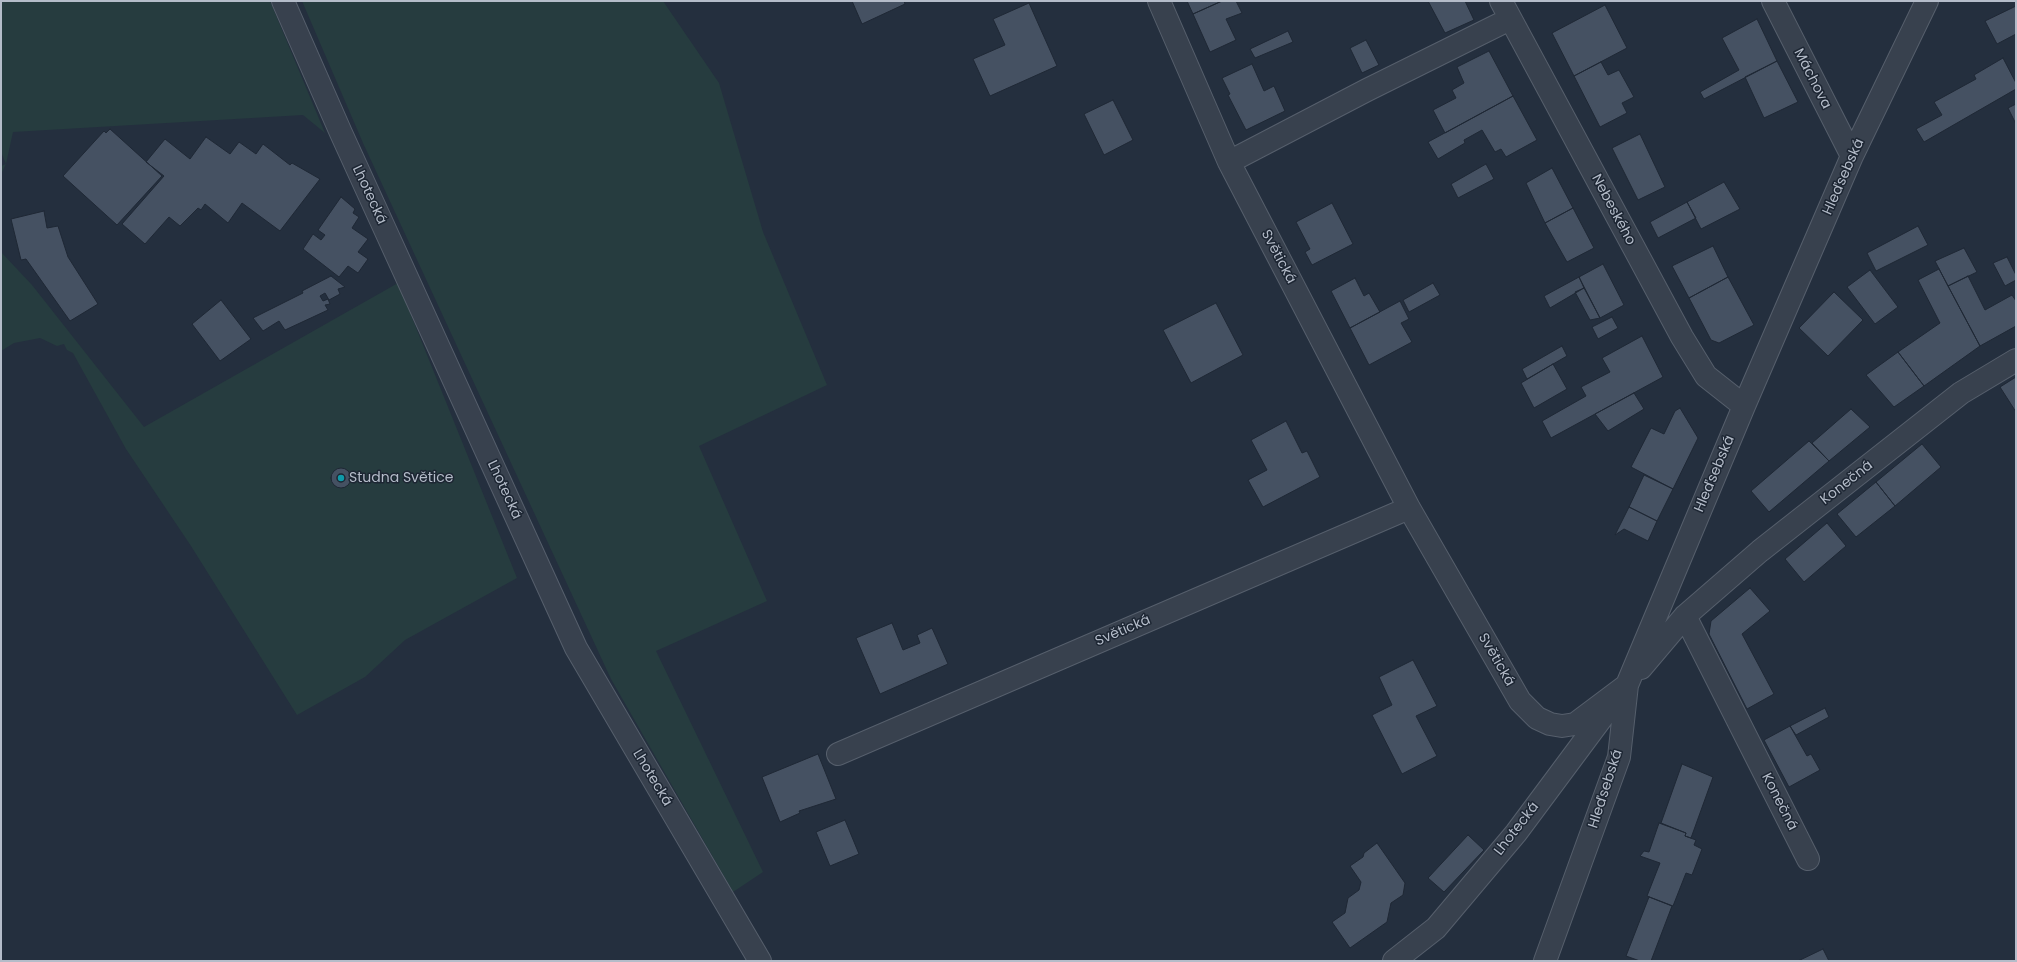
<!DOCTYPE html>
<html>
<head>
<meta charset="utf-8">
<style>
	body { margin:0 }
	#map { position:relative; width:2017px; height:962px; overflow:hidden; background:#242f3e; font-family:Poppins,sans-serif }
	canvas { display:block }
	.frame { position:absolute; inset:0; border:2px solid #b4bcc9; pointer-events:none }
</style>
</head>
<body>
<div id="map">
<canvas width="2017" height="962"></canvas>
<div class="frame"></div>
</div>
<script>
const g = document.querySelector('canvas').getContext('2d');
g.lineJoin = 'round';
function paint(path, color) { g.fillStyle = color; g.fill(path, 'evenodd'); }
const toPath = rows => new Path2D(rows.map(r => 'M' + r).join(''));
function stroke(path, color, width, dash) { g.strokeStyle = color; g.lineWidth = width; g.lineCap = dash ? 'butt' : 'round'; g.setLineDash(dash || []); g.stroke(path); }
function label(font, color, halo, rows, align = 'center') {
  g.font = font + ' Poppins,sans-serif'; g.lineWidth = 3; g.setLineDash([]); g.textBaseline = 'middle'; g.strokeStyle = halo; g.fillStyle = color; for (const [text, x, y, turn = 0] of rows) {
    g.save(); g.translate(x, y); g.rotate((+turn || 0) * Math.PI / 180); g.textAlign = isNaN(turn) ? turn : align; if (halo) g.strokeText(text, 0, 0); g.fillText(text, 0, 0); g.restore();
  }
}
const green = toPath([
	[1,1,270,1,325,133,303,115,13,132,6,164,1,174,1,166,6,164,1,152],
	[302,1,663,1,719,83,763,232,827,385,699,446,767,601,656,651,763,872,733,892,611,679,363,143],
	[1,252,32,285,144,427,398,283,517,578,405,640,365,677,297,715,191,546,126,449,73,353,67,350,64,344,57,346,40,338,14,343,1,351]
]);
const building = toPath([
	[852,1,904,1,905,4,862,24,852,1],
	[1187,1,1222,1,1193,14,1187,1],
	[1222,1,1236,1,1242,13,1226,19,1236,40,1210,52,1193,14,1222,1],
	[1428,1,1465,1,1474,20,1445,33,1428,1],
	[1029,3,1057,66,990,96,973,59,1005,45,993,19,1029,3],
	[1605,5,1627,48,1574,76,1552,33,1605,5],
	[2016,6,2016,34,1997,44,1985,21,2016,6],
	[1757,19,1777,61,1704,99,1700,92,1739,70,1722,38,1757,19],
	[1288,31,1293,42,1255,58,1250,49,1288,31],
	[1366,40,1379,65,1362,73,1350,48,1366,40],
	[1489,51,1513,96,1445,133,1433,110,1456,98,1452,90,1464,83,1457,67,1489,51],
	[2003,58,2016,83,2016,89,1924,142,1916,129,1942,115,1934,102,1976,79,1974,75,2003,58],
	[1777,61,1798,102,1764,118,1745,77,1777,61],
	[1601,62,1608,75,1619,70,1634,97,1622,103,1627,113,1600,127,1574,76,1601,62],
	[1252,64,1264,91,1274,86,1285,111,1246,130,1228,95,1230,94,1222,78,1252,64],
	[1513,96,1537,140,1506,157,1501,149,1495,152,1482,130,1464,140,1465,143,1438,159,1428,142,1513,96],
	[1113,100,1133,140,1104,155,1084,114,1113,100],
	[2016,104,2016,124,2008,108,2016,104],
	[110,129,162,176,117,225,63,176,104,131,106,133,110,129],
	[1640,134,1665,187,1638,200,1612,148,1640,134],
	[206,137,230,154,239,142,256,154,263,144,290,165,292,163,320,179,280,231,242,203,228,223,205,204,201,210,198,208,180,226,169,217,145,244,122,224,164,176,146,162,165,139,190,159,206,137],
	[1486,164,1494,179,1458,198,1451,184,1486,164],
	[1552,168,1573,208,1545,223,1526,183,1552,168],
	[1724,182,1740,209,1701,229,1687,202,1724,182],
	[341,197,355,209,353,213,359,217,352,228,368,239,358,252,368,259,358,273,348,266,339,277,303,249,313,234,321,240,325,235,318,230,341,197],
	[1687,202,1696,218,1658,238,1650,222,1687,202],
	[1332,203,1353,244,1312,265,1305,252,1310,249,1296,222,1332,203],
	[1573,208,1594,248,1567,262,1545,223,1573,208],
	[44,211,47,228,58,226,68,257,98,304,70,321,26,259,21,260,11,219,44,211],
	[1918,226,1928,245,1876,271,1867,253,1918,226],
	[1713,246,1728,277,1689,298,1672,266,1713,246],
	[1964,248,1977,272,1948,286,1935,261,1964,248],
	[2007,257,2016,275,2016,280,2005,286,1993,263,2007,257],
	[1603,264,1624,305,1600,318,1579,277,1603,264],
	[1939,269,1980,346,1924,386,1898,352,1940,323,1918,280,1939,269],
	[1870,270,1898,307,1875,324,1847,287,1870,270],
	[331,276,345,287,338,289,340,294,329,300,325,293,320,296,323,301,328,299,330,304,325,305,328,310,285,330,279,321,263,331,253,318,303,293,302,291,331,276],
	[1968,276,1985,310,2012,295,2016,301,2016,326,1980,346,1948,286,1968,276],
	[1579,277,1584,288,1550,308,1544,296,1579,277],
	[1728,277,1754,325,1719,343,1711,340,1689,298,1728,277],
	[1355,278,1364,296,1369,293,1380,312,1350,328,1331,291,1355,278],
	[1433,283,1440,295,1409,312,1403,300,1433,283],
	[1584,288,1600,318,1590,320,1575,292,1584,288],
	[1834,292,1863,320,1828,356,1799,328,1834,292],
	[221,300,251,339,220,361,192,324,221,300],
	[1400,301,1409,319,1401,323,1412,342,1369,365,1350,328,1400,301],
	[1216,303,1243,355,1191,383,1163,330,1216,303],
	[1612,317,1618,328,1598,339,1592,327,1612,317],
	[1642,336,1663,377,1551,438,1542,421,1586,396,1581,387,1610,372,1602,358,1642,336],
	[1562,346,1567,356,1527,379,1522,369,1562,346],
	[1898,352,1924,386,1894,407,1866,375,1898,352],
	[1553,364,1567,389,1534,408,1521,383,1553,364],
	[2016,377,2016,412,2000,387,2016,377],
	[1634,393,1644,409,1608,431,1595,414,1634,393],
	[1680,408,1698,438,1673,489,1631,467,1651,428,1664,434,1675,411,1680,408],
	[1851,409,1870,427,1829,461,1812,443,1851,409],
	[1286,421,1302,453,1307,451,1320,477,1263,507,1248,480,1267,470,1251,440,1286,421],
	[1809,441,1829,461,1769,512,1751,491,1809,441],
	[1922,444,1941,467,1895,506,1876,482,1922,444],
	'331 478a10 10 0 1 1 20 0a10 10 0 1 1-20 0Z',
	[1644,475,1673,489,1657,521,1629,507,1644,475],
	[1876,482,1895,506,1856,537,1837,514,1876,482],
	[1629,507,1657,521,1648,541,1624,529,1615,535,1629,507],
	[1827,523,1846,546,1804,582,1785,559,1827,523],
	[1750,588,1770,611,1742,634,1774,694,1747,709,1709,634,1711,621,1750,588],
	[892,623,903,650,920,643,917,635,932,628,948,664,880,694,856,638,892,623],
	[1413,660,1437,706,1416,716,1437,756,1402,774,1372,715,1392,705,1379,677,1413,660],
	[1825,708,1829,717,1796,735,1790,726,1825,708],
	[1790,726,1807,756,1811,754,1820,770,1789,787,1764,740,1790,726],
	[818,754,836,799,799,811,800,813,780,822,762,777,818,754],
	[1682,764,1713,777,1691,838,1685,836,1686,833,1661,823,1682,764],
	[845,820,859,854,830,866,816,832,845,820],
	[1659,823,1686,833,1685,836,1696,840,1694,845,1702,849,1692,875,1686,873,1673,906,1647,896,1660,863,1640,856,1644,851,1649,852,1659,823],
	[1468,835,1484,850,1444,892,1428,878,1468,835],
	[1377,843,1405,883,1403,895,1391,903,1387,922,1350,948,1332,922,1345,913,1348,898,1359,890,1361,882,1350,866,1363,857,1364,853,1377,843],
	[1649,897,1672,906,1651,961,1640,961,1626,956,1649,897],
	[1823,949,1829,961,1798,961,1823,949]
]);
const street = toPath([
	[283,1,341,133,576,648,760,961],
	[1159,1,1229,162,1409,508,1520,701,1537,718,1550,724,1562,726,1575,724,1627,685],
	[1501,1,1682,337,1706,376,1744,406],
	[1773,1,1852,156],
	[1229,162,1367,90,1510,19],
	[1685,616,1808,859],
	[1641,668,1685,616,1760,551,1961,393,2016,360],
	[838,754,1409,508],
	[1394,961,1436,928,1516,833,1612,704],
	[1545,961,1619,757,1627,685,1744,406,1852,156,1927,1]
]);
const markers = [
	[341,478,4,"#0f9aa8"]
];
const streetNames = [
	["Máchova",1812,79,63],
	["Hleďsebská",1844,177,-66],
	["Lhotecká",369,195,65],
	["Nebeského",1613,210,62],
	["Světická",1278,257,62],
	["Hleďsebská",1715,474,-67],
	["Konečná",1847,483,-38],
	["Lhotecká",504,490,65],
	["Světická",1123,631,-23],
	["Světická",1496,660,60],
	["Lhotecká",652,778,59],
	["Hleďsebská",1606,789,-72],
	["Konečná",1779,802,63],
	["Lhotecká",1517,829,-52]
];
const poiNames = [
	["Studna Světice",349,478]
];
paint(green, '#263c3f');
paint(building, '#455162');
stroke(building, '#1f2835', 1);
stroke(street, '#565f6c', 24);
stroke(street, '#38414e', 22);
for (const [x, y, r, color] of markers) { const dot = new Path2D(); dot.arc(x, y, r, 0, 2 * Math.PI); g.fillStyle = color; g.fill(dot); stroke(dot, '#1d2633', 1.5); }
label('14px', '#b4bcc9', '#1d2633', streetNames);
label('14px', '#b4bcc9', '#1d2633', poiNames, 'left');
</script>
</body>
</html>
